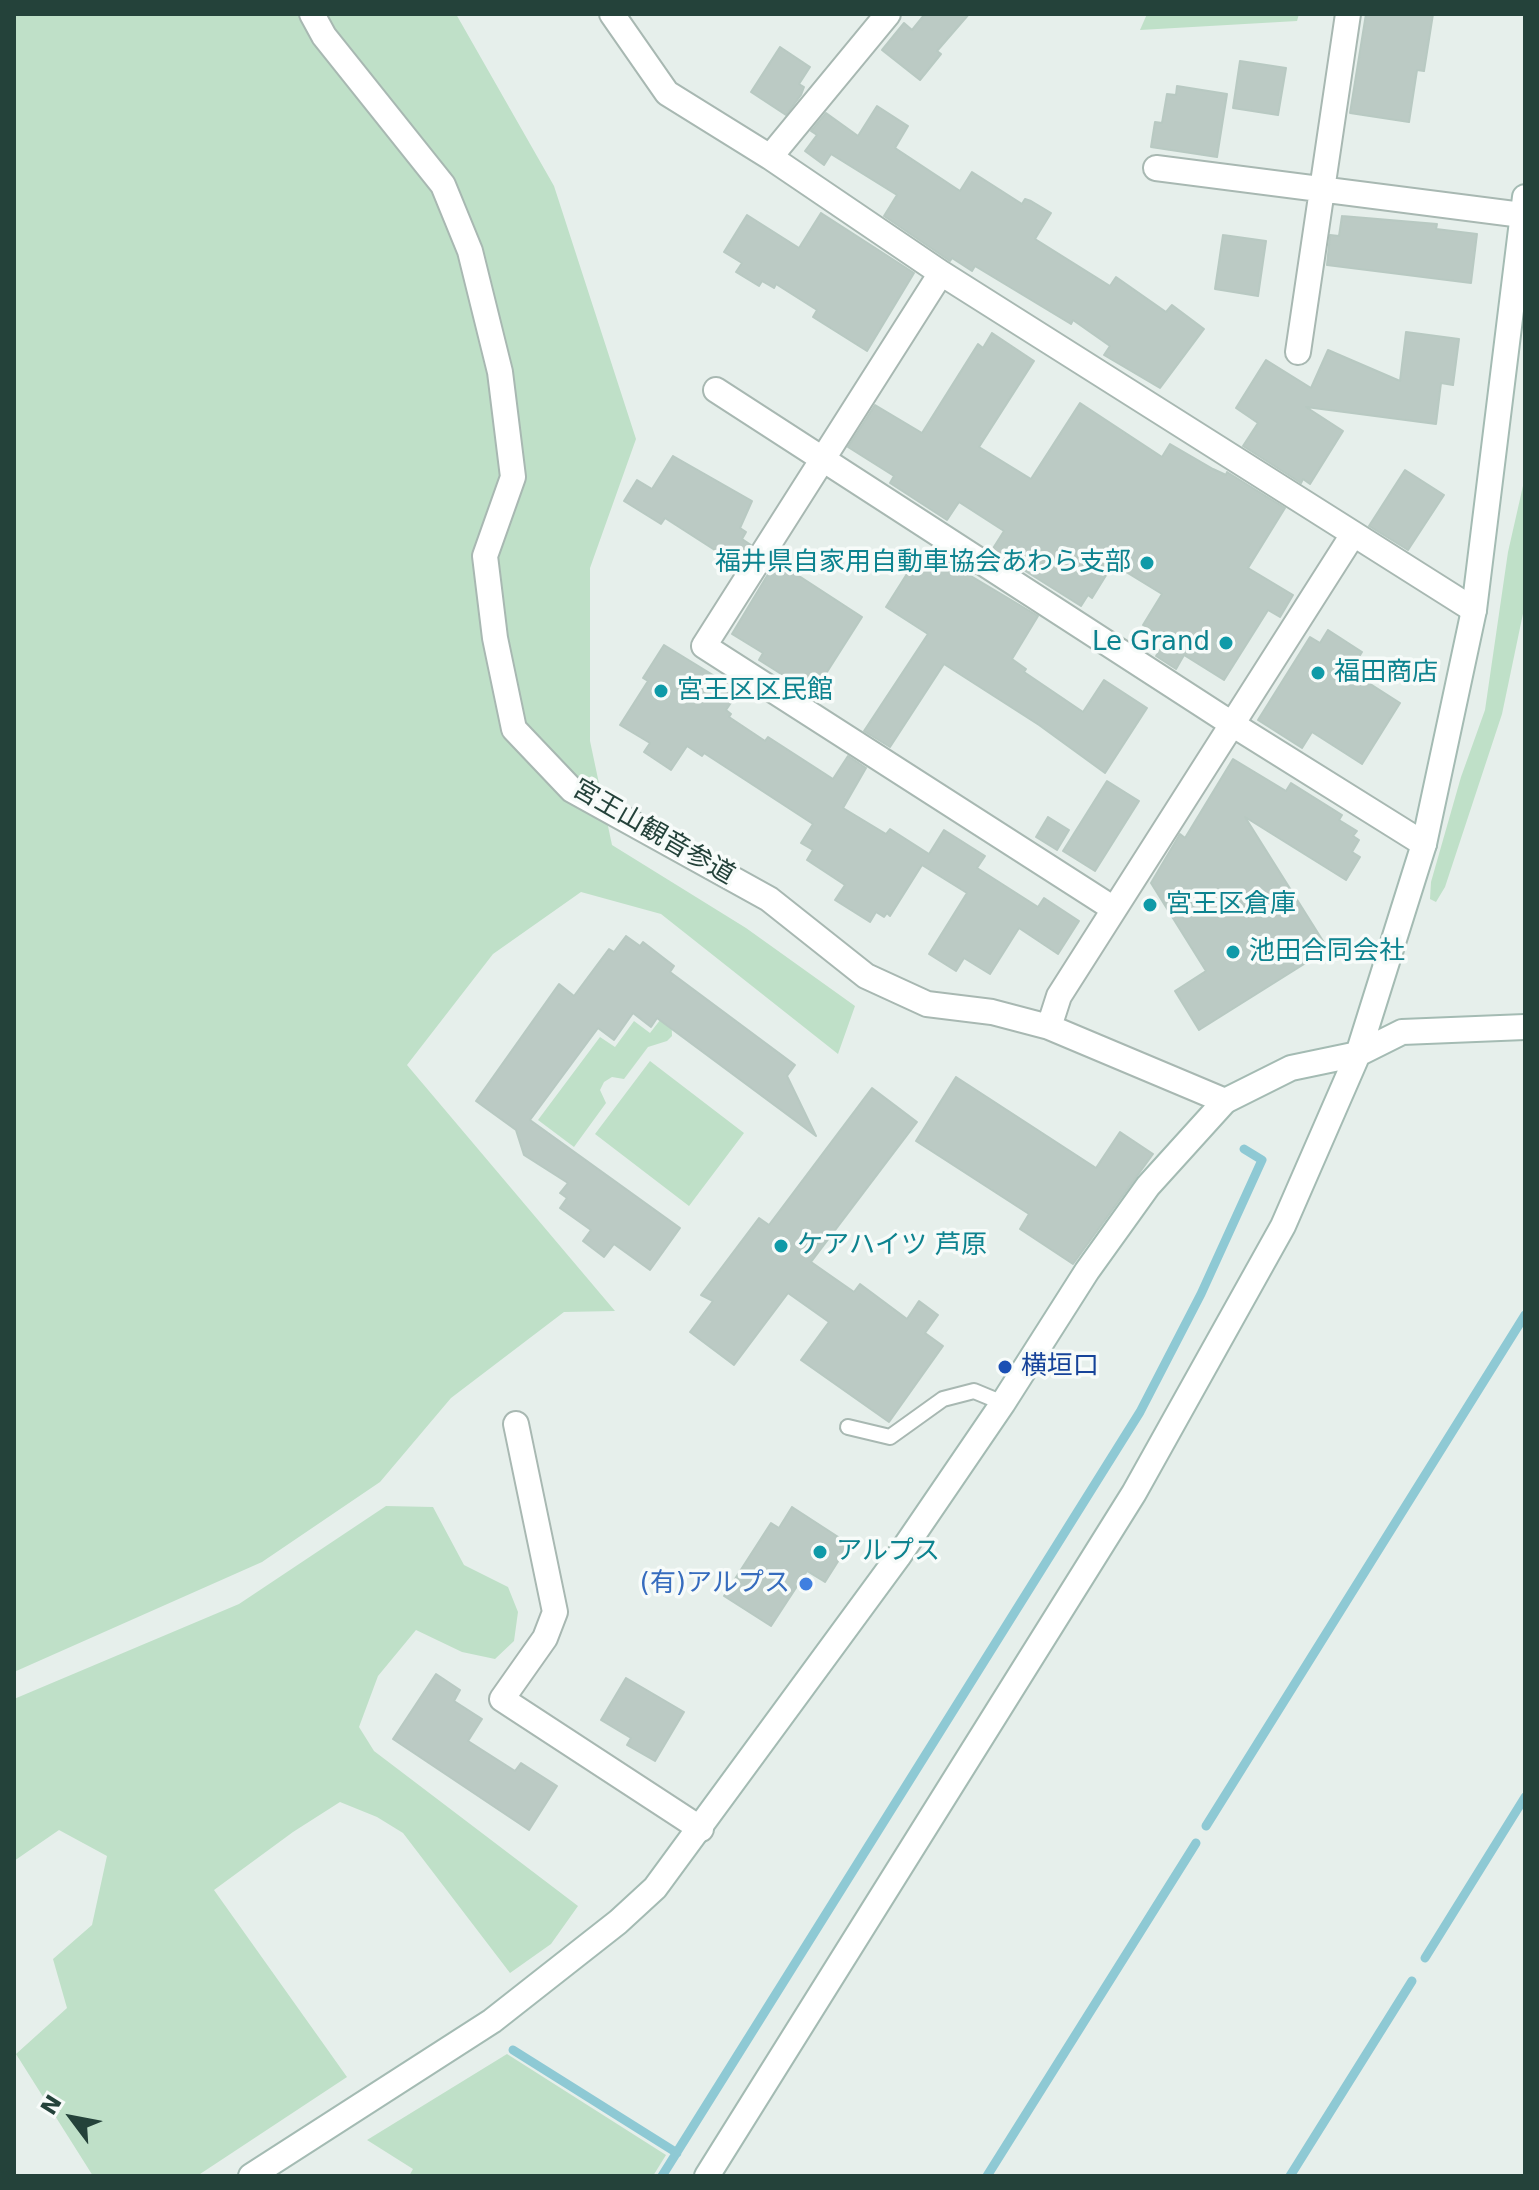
<!DOCTYPE html>
<html>
<head>
<meta charset="utf-8">
<style>
	body { margin:0 }
	#map { position:relative; width:1539px; height:2190px; overflow:hidden; background:#e6efeb; font-family:"DejaVu Sans",sans-serif }
	canvas { display:block }
	.frame { position:absolute; inset:0; border:16px solid #24423a; pointer-events:none }
	.north { position:absolute; left:32px; top:2078px; width:80px; height:80px; -webkit-text-stroke:6px #f7fbf9; paint-order:stroke; rotate:302deg; font-size:22px; font-weight:700; line-height:32px; text-align:center; color:#24423a }
	.north::after { content:''; display:block; margin:auto; width:28px; height:36px; background:#24423a; clip-path:polygon(50% 0,100% 100%,50% 72%,0 100%) }
</style>
</head>
<body>
<div id="map">
<canvas width="1539" height="2190"></canvas>
<div class="frame"></div>
<div class="north">N</div>
</div>
<script>
const g = document.querySelector('canvas').getContext('2d');
g.lineJoin = 'round';
function paint(path, color) { g.fillStyle = color; g.fill(path, 'evenodd'); }
const toPath = rows => new Path2D(rows.map(r => 'M' + r).join(''));
function stroke(path, color, width, dash) { g.strokeStyle = color; g.lineWidth = width; g.lineCap = dash ? 'butt' : 'round'; g.setLineDash(dash || []); g.stroke(path); }
function label(font, color, halo, rows, align = 'center') {
  g.font = font + ' "DejaVu Sans","Noto Sans JP",sans-serif'; g.lineWidth = 7; g.setLineDash([]); g.textBaseline = 'middle'; g.strokeStyle = halo; g.fillStyle = color; for (const [text, x, y, turn = 0] of rows) {
    g.save(); g.translate(x, y); g.rotate((+turn || 0) * Math.PI / 180); g.textAlign = isNaN(turn) ? turn : align; if (halo) g.strokeText(text, 0, 0); g.fillText(text, 0, 0); g.restore();
  }
}
const green = toPath([
	[14,14,456,14,554,186,636,439,590,568,590,741,612,845,746,928,855,1006,838,1054,661,914,581,892,493,954,407,1065,615,1311,564,1312,451,1398,380,1482,262,1562,14,1672],
	[1147,14,1299,14,1297,21,1140,30],
	[1525,477,1525,604,1502,714,1445,887,1436,902,1430,899,1431,882,1461,777,1485,710,1508,552],
	[671,1006,672,1036,667,1041,648,1047,624,1079,612,1077,604,1082,600,1090,606,1103,574,1147,538,1120,600,1037,615,1047,634,1021,650,1033],
	[650,1061,744,1133,689,1206,595,1134],
	[386,1506,433,1507,464,1565,508,1587,518,1612,514,1641,495,1659,462,1652,416,1630,378,1676,359,1727,374,1751,578,1906,551,1944,510,1973,403,1833,377,1817,340,1802,293,1832,214,1890,347,2077,197,2176,93,2176,16,2054,67,2008,53,1959,92,1925,107,1856,59,1830,14,1861,14,1699,239,1604],
	[507,2054,666,2155,653,2176,409,2176,413,2169,367,2140]
]);
const stream = toPath([
	[1206,1826,1525,1315],
	[1425,1958,1525,1797],
	[513,2050,677,2153],
	[662,2176,1140,1412,1201,1294,1262,1160,1244,1149],
	[987,2176,1196,1843],
	[1290,2176,1412,1981]
]);
const building = toPath([
	[925,14,969,14,937,51,941,54,920,80,882,50,904,23,912,30,925,14],
	[1366,14,1433,14,1424,71,1417,70,1409,122,1350,113,1366,14],
	[780,47,810,67,799,84,804,87,801,95,786,115,751,92,780,47],
	[1240,61,1286,68,1278,115,1233,108,1240,61],
	[1177,86,1227,94,1217,157,1151,147,1155,122,1162,123,1167,94,1176,95,1177,86],
	[877,106,908,126,895,148,960,191,972,172,1022,204,1025,199,1031,201,1051,213,1035,239,1110,286,1116,277,1166,312,1172,305,1204,329,1160,388,1104,355,1110,346,1073,320,1071,324,975,266,972,271,952,258,950,261,884,216,897,195,831,154,824,165,805,151,817,135,811,131,826,113,858,136,877,106],
	[821,213,914,273,867,351,813,317,817,310,776,284,774,288,762,281,759,286,736,272,742,263,724,252,747,215,799,248,821,213],
	[1342,216,1437,224,1436,229,1477,234,1471,283,1327,265,1330,235,1339,236,1342,216],
	[1223,235,1266,241,1258,296,1215,289,1223,235],
	[1406,332,1459,339,1453,385,1441,383,1436,424,1306,407,1343,431,1310,484,1303,479,1301,483,1243,446,1258,423,1236,408,1266,360,1311,388,1328,350,1400,381,1406,332],
	[992,333,1034,361,979,447,1031,479,1080,403,1162,457,1170,444,1213,469,1226,475,1227,472,1285,508,1248,568,1293,595,1280,617,1268,610,1224,680,1184,655,1176,669,1156,656,1167,640,1143,625,1162,594,1113,564,1092,598,1088,595,1081,606,992,550,1004,531,959,502,947,520,890,483,894,476,848,447,875,405,922,433,978,344,983,348,992,333],
	[673,456,752,501,740,528,746,532,742,539,751,545,738,565,665,518,661,524,624,501,637,480,652,489,673,456],
	[1405,470,1444,495,1408,550,1369,526,1405,470],
	[934,554,1038,616,1012,659,1026,669,1024,672,1083,712,1104,680,1147,708,1105,773,1039,725,944,664,890,747,864,731,928,634,886,607,917,558,927,564,934,554],
	[776,561,862,617,813,694,759,660,763,653,732,634,776,561],
	[1328,630,1362,652,1350,671,1400,703,1362,764,1312,732,1302,748,1258,720,1310,637,1320,643,1328,630],
	[664,645,739,691,726,710,731,714,729,717,765,741,768,737,833,779,848,756,866,768,843,808,886,834,890,829,929,854,944,830,985,856,977,868,1038,907,1044,898,1079,921,1058,954,1019,928,990,974,964,958,956,971,929,954,967,893,922,865,890,916,887,913,884,917,876,912,870,922,835,900,845,885,807,860,813,850,801,843,813,824,704,753,702,756,687,746,671,770,644,752,650,743,620,725,648,681,643,678,664,645],
	[1233,759,1286,791,1291,783,1342,815,1339,820,1357,831,1353,836,1359,840,1352,852,1360,857,1346,880,1245,817,1328,949,1199,1030,1175,991,1206,971,1151,883,1180,834,1185,838,1233,759],
	[1107,781,1139,801,1095,871,1063,851,1107,781],
	[1048,817,1069,830,1057,850,1036,837,1048,817],
	[626,936,640,946,643,942,674,966,670,972,795,1065,787,1076,816,1136,657,1018,651,1027,633,1013,614,1040,598,1028,530,1120,680,1228,650,1270,614,1244,604,1257,583,1241,591,1230,560,1208,567,1198,560,1193,568,1183,524,1155,516,1130,476,1101,559,984,574,996,609,949,614,952,626,936],
	[956,1077,1096,1168,1120,1132,1153,1154,1073,1264,1020,1229,1029,1214,916,1141,956,1077],
	[872,1088,917,1122,811,1262,854,1292,860,1284,907,1319,919,1301,938,1315,925,1333,943,1346,889,1422,801,1360,829,1322,788,1293,734,1365,690,1332,713,1301,701,1295,759,1218,769,1225,872,1088],
	[792,1507,849,1544,825,1582,807,1571,771,1626,724,1596,771,1523,779,1528,792,1507],
	[436,1674,460,1690,454,1701,482,1719,468,1741,515,1771,521,1763,557,1786,529,1830,393,1739,436,1674],
	[626,1678,684,1712,655,1761,627,1745,631,1738,601,1720,626,1678]
]);
const lane = toPath([
	[848,1427,890,1437,943,1399,974,1391,1003,1403]
]);
const street = toPath([
	[312,14,324,36,443,185,470,251,500,372,513,477,485,556,495,638,514,729,572,790,769,899,866,976,927,1004,992,1012,1049,1027,1225,1101],
	[612,14,667,93,770,157,941,273],
	[770,157,888,14],
	[1156,168,1522,215],
	[1298,352,1348,14],
	[716,390,1232,724,1424,844],
	[1114,909,704,646,941,273,1474,610],
	[1049,1027,1059,996,1352,536],
	[516,1424,555,1612,545,1638,502,1699,701,1829]
]);
const secondary = toPath([
	[251,2176,492,2021,618,1922,655,1888,898,1557,1003,1403,1087,1271,1148,1186,1225,1101,1291,1068,1358,1054,1402,1032,1525,1027],
	[707,2176,1134,1493,1283,1226,1358,1054,1424,844,1474,610,1525,197]
]);
const markers = [
	[1147,563,8,"#0f9aa8"],
	[1226,643,8,"#0f9aa8"],
	[1318,673,8,"#0f9aa8"],
	[661,691,8,"#0f9aa8"],
	[1150,905,8,"#0f9aa8"],
	[1233,952,8,"#0f9aa8"],
	[781,1246,8,"#0f9aa8"],
	[1005,1367,8,"#1a4fb4"],
	[820,1552,8,"#0f9aa8"],
	[806,1584,8,"#3f7fe0"]
];
const cultureNames = [
	["福井県自家用自動車協会あわら支部",1131,563,"right"],
	["Le Grand",1210,643,"right"],
	["福田商店",1334,673],
	["宮王区区民館",677,691],
	["宮王区倉庫",1166,905],
	["池田合同会社",1249,952],
	["ケアハイツ 芦原",797,1246],
	["アルプス",836,1552]
];
const streetNames = [
	["宮王山観音参道",653,833,30]
];
const transitNames = [
	["横垣口",1021,1367]
];
const shopNames = [
	["(有)アルプス",790,1584]
];
paint(green, '#bfe0c8');
stroke(stream, '#8ec9d4', 9);
paint(building, '#bbcac4');
stroke(building, '#b8c9c2', 2);
stroke(lane, '#a8b8b2', 18);
stroke(street, '#a8b8b2', 28);
stroke(secondary, '#a4bbb3', 28);
stroke(lane, '#fff', 14);
stroke(street, '#fff', 24);
stroke(secondary, '#fff', 24);
for (const [x, y, r, color] of markers) { const dot = new Path2D(); dot.arc(x, y, r, 0, 2 * Math.PI); g.fillStyle = color; g.fill(dot); stroke(dot, '#f7fbf9', 3); }
label('26px', '#0d838f', '#f7fbf9', cultureNames, 'left');
label('26px', '#24423a', '#f7fbf9', streetNames);
label('26px', '#164399', '#f7fbf9', transitNames, 'left');
label('26px', '#366cbe', '#f7fbf9', shopNames, 'right');
</script>
</body>
</html>
